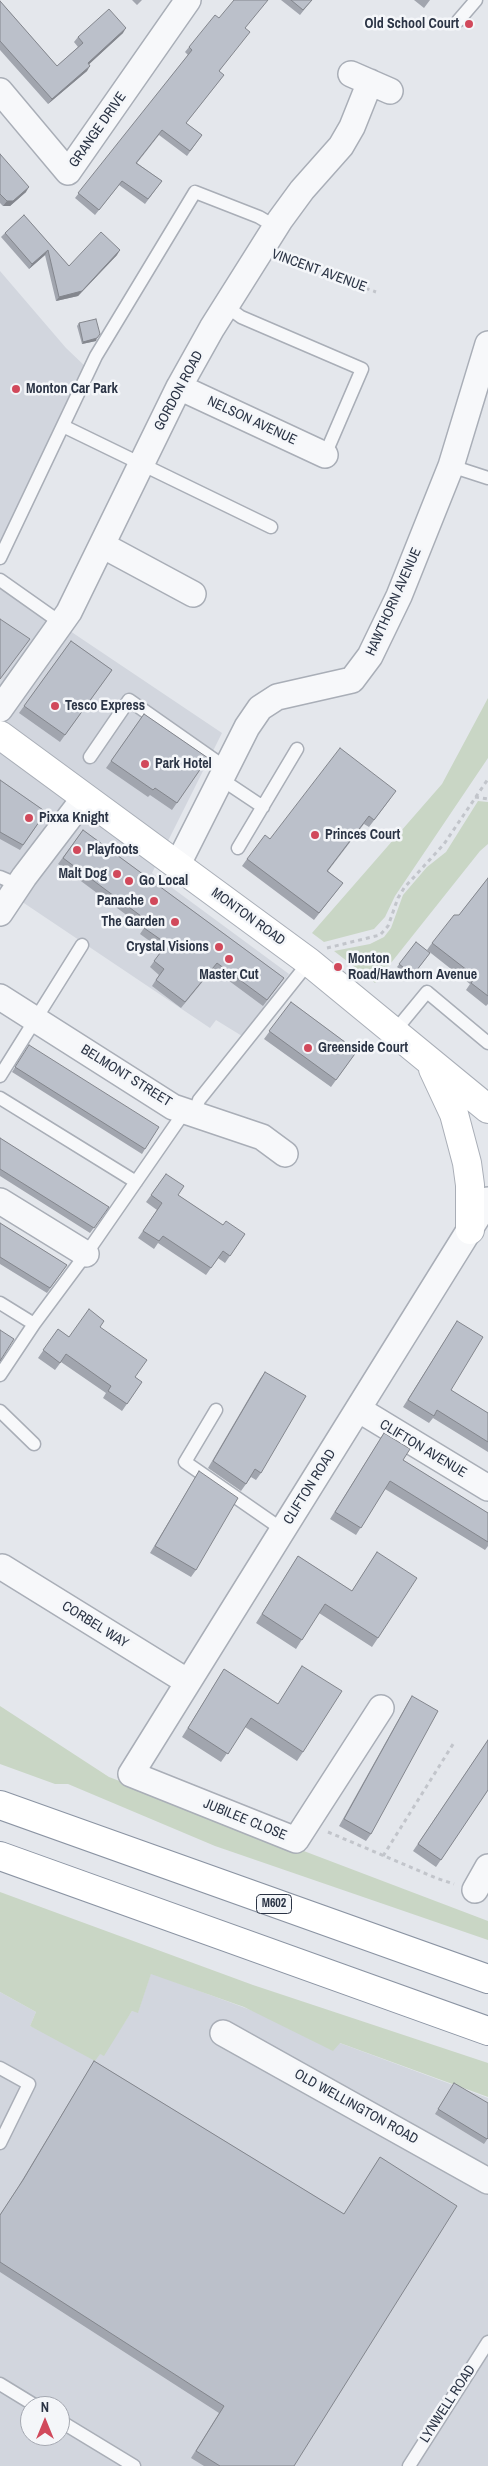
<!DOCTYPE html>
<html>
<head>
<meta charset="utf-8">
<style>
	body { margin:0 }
	#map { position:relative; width:488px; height:2466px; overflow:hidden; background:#e4e7ec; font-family:"Archivo Narrow",sans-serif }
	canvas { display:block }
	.north { position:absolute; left:20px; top:2396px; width:50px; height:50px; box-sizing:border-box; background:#f4f6f9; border:1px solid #a4a8b1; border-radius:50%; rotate:0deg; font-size:14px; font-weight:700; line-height:20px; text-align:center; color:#2b3445 }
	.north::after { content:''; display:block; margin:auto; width:18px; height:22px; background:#d1495b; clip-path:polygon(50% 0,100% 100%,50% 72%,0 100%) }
</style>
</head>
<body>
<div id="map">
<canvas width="488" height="2466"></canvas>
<div class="north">N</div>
</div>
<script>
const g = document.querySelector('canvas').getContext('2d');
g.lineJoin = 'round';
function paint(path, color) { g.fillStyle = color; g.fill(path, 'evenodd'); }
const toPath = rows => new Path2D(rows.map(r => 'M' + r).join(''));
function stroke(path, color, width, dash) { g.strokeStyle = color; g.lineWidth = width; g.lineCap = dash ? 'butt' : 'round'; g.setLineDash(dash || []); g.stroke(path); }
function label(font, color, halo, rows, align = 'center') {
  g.font = font + ' "Archivo Narrow",sans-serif'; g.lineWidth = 5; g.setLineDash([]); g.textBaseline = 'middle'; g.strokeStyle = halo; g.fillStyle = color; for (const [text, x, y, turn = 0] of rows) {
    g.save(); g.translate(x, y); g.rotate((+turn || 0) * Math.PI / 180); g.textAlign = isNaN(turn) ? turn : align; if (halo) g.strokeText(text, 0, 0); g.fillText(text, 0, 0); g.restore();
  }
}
const built = toPath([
	[0,271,66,348,87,368,0,548],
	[0,584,222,733,152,873,289,974,242,1036,216,1020,210,1028,0,887],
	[151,1973,488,2098,488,2466,0,2466,0,1992,36,2012,30,2026,103,2055,132,2011,138,2012],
	[30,2406,60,2406,60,2436,30,2436]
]);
const green = toPath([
	[488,698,488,758,395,896,385,917,374,929,324,942,312,933,442,784],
	[478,801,488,802,488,844,480,851,375,983,334,951,370,944,384,937,391,928,403,895,427,867,446,852],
	[0,1706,109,1777,488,1921,488,1940,215,1846,68,1784,55,1784,0,1764],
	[0,1892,253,1985,488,2063,488,2097,340,2043,333,2051,244,2007,151,1974,138,2013,132,2011,104,2056,100,2054,95,2061,30,2026,36,2012,0,1992]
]);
const path = toPath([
	[283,258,376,292],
	[475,797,488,799],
	[327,948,380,935,388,926,398,898,404,888,444,844,488,779],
	[328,1832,436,1878,454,1884],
	[383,1856,455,1741]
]);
const lane = toPath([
	[458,21,476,0],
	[226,306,241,317,362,369,325,455],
	[63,426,271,527],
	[451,466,488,478],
	[0,558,96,356,195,192,259,217,276,227],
	[0,580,61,623],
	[90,757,129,700,226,768],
	[221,779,263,807],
	[238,848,297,749],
	[0,877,19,885],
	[394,1032,427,992,488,1043],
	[0,1076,82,945],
	[0,1098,136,1182],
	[194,1114,199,1100,309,962],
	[0,1303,34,1324],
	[0,1375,34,1324,86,1254,185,1111],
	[216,1410,185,1462,283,1530],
	[0,1411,34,1444],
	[0,2068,29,2084,0,2143],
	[0,2384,36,2406],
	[60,2421,134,2466],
	[409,2466,488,2342]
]);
const street = toPath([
	[351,74,390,91],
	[0,91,68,172,188,0],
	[179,387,325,455],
	[102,545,193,594],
	[0,709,69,612,179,387,212,328,280,220,302,190,341,146,352,127,370,82],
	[177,866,247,727,260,708,277,697,352,680,370,656,399,596,451,466,488,344],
	[0,913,24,877,85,797],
	[0,997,173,1107,262,1137,285,1154],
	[0,1201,86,1254],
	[358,1409,488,1488],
	[2,1567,188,1682],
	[381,1708,296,1840,131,1774,488,1200],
	[475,1890,488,1867],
	[223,2033,488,2181]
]);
const secondary = toPath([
	[0,735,309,962,488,1109],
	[433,1069,454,1114,467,1163,470,1185,470,1230]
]);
const highway = toPath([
	[0,1805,488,1979],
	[0,1856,488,2031]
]);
const wall = toPath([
	[132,0,142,0,137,5],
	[281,0,312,0,300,15],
	[414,0,430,0,424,8],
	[0,1,57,66,78,47,74,42,78,37,123,33,89,64,87,71,48,104,0,50],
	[219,18,245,29,219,72,220,80,186,123,202,135,187,156,159,135,137,163,162,181,145,204,119,185,95,215,75,198,188,55,185,52,189,47],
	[0,154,26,192,10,206,3,206,0,203],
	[24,215,69,266,117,255,78,296,56,301,45,255,29,269,1,237,5,233],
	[79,323,96,341,82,344,77,326],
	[71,641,112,670,60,742,19,713],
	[144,714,208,758,172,810,150,795,148,797,106,768],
	[0,780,46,812,20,850,0,839],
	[391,798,369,827,364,824,328,871,343,883,314,920,242,866,247,859,270,839],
	[83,830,284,978,263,1006,213,969,181,1008,152,986,159,975,150,967,162,950,140,934,144,928,58,864],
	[488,878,488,1004,486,1006,466,990,470,984,427,950,432,943,459,915],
	[416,942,430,953,411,978,397,967],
	[291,1002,357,1051,331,1087,264,1039],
	[26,1050,145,1149,142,1154,12,1072],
	[0,1138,109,1207,90,1233,0,1176],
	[166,1174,178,1195,223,1225,245,1234,225,1263,218,1258,206,1275,158,1243,154,1249,138,1238,157,1210,146,1202],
	[0,1223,67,1265,47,1293,0,1264],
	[457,1321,451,1390,488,1413,488,1452,433,1418,429,1423,403,1407],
	[100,1327,135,1377,142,1382,122,1411,103,1398,106,1393,61,1362,55,1370,38,1358,58,1329,69,1337],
	[265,1372,261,1473,256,1480,251,1477,241,1491,208,1468,260,1379],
	[384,1433,403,1460,488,1513,488,1546,485,1550,385,1489,356,1535,330,1519],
	[199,1471,196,1570,191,1577,150,1553],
	[377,1552,378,1638,372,1647,319,1613,296,1649,256,1623,298,1556,352,1591],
	[302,1666,303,1752,297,1761,245,1727,221,1762,182,1737,224,1669,278,1704],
	[412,1696,371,1834,366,1841,339,1826,407,1704],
	[488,1740,488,1790,436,1867,413,1851],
	[94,2061,344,2214,380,2157,294,2466,204,2466,191,2458,219,2413,0,2272,0,2215,18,2187],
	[451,2088,488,2138,484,2144,435,2114]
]);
const shadedWall = toPath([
	[126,28,123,33,85,68,88,63],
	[90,66,87,71,48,104,52,99],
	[29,187,26,192,10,206,3,206,7,201],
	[48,250,45,255,29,269,32,264],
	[120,250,117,255,78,296,56,301,59,297],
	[97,338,96,341,82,344,83,342]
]);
const building = toPath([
	[234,0,268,0,245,28,250,32,219,71,224,75,186,123,202,135,190,151,162,130,136,163,162,181,148,199,122,181,99,210,78,193,192,50,189,47,215,15,219,18,234,0],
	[291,0,312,0,303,10,291,0],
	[0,1,57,66,83,43,78,37,109,9,126,28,88,63,90,66,52,99,0,41,0,1],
	[0,154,29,187,13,201,7,201,0,194,0,154],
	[24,215,69,266,101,232,120,250,82,291,59,297,48,250,32,264,5,233,24,215],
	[96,319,100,334,97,338,83,342,79,323,96,319],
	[0,619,30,639,0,679,0,619],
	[71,641,112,670,65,735,24,706,71,641],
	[144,714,208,758,177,803,155,788,153,790,111,761,144,714],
	[340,748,396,791,374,820,369,816,327,871,343,883,319,913,247,859,265,835,270,839,340,748],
	[0,780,46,812,23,845,0,832,0,780],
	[83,830,284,978,267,1000,217,963,185,1002,156,980,164,969,154,961,167,944,144,928,149,922,63,858,83,830],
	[488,878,488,996,471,983,476,977,432,943,454,915,459,915,488,878],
	[416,942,430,953,413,975,399,964,416,942],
	[291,1002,357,1051,336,1080,269,1031,291,1002],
	[29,1045,159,1127,145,1149,15,1067,29,1045],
	[0,1138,109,1207,94,1228,0,1169,0,1138],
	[166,1174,184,1186,178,1195,223,1225,226,1221,245,1234,230,1256,223,1251,211,1268,163,1236,159,1241,143,1231,162,1203,151,1195,166,1174],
	[0,1223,67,1265,50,1288,0,1257,0,1223],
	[89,1309,104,1321,100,1327,147,1360,135,1377,142,1382,127,1404,108,1391,111,1386,66,1354,60,1363,43,1350,58,1329,69,1337,89,1309],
	[457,1321,483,1337,451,1390,488,1413,488,1442,437,1410,434,1416,408,1400,457,1321],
	[0,1330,14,1339,0,1361,0,1330],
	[265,1372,306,1396,261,1473,255,1469,246,1484,213,1461,265,1372],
	[384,1433,410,1449,403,1460,488,1513,488,1542,390,1481,361,1528,335,1512,384,1433],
	[199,1471,238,1498,196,1570,155,1546,199,1471],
	[377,1552,417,1578,378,1638,325,1604,302,1640,262,1614,298,1556,352,1591,377,1552],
	[302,1666,342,1691,303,1752,251,1718,228,1754,188,1728,224,1669,278,1704,302,1666],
	[412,1696,438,1711,371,1834,344,1819,412,1696],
	[488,1740,488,1790,441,1860,418,1844,488,1740],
	[94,2061,344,2214,380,2157,457,2206,294,2466,220,2466,196,2451,224,2406,0,2262,0,2215,23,2180,94,2061],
	[454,2083,488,2103,488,2138,487,2139,438,2109,454,2083]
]);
const markers = [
	[469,24,5,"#d1495b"],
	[16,389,5,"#d1495b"],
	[55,706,5,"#d1495b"],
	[145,764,5,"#d1495b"],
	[29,818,5,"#d1495b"],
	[315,835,5,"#d1495b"],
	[77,850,5,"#d1495b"],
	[117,874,5,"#d1495b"],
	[129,881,5,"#d1495b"],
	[154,901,5,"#d1495b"],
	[175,922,5,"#d1495b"],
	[219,947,5,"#d1495b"],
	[229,959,5,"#d1495b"],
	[338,967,5,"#d1495b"],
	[308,1048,5,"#d1495b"]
];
const shields = [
	[274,1904,35]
];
const shieldNames = [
	["M602",274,1904]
];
const poiNames = [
	["Old School Court",459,24,"right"],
	["Monton Car Park",26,389],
	["Tesco Express",65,706],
	["Park Hotel",155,764],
	["Pixxa Knight",39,818],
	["Princes Court",325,835],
	["Playfoots",87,850],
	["Malt Dog",107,874,"right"],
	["Go Local",139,881],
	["Panache",144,901,"right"],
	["The Garden",165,922,"right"],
	["Crystal Visions",209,947,"right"],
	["Monton",348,959],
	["Road/Hawthorn Avenue",348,975],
	["Master Cut",229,975,"center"],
	["Greenside Court",318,1048]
];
const streetNames = [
	["GRANGE DRIVE",98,130,-55],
	["VINCENT AVENUE",319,271,20],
	["GORDON ROAD",179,391,-62],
	["NELSON AVENUE",252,421,25],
	["HAWTHORN AVENUE",394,602,-66],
	["MONTON ROAD",248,917,36],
	["BELMONT STREET",126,1076,32],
	["CLIFTON AVENUE",423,1449,31],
	["CLIFTON ROAD",310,1487,-58],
	["CORBEL WAY",95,1625,32],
	["JUBILEE CLOSE",245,1820,22],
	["OLD WELLINGTON ROAD",356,2107,29],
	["LYNWELL ROAD",448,2404,-57]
];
paint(built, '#d2d6de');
paint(green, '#c9d6c5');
stroke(lane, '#a9aeb7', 15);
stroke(street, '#a9aeb7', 28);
stroke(secondary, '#a9aeb7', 30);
stroke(highway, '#8b94a3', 30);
stroke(path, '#c2c5cb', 3, [4, 4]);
stroke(lane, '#f7f8fa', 12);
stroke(street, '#f7f8fa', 25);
stroke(secondary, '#fff', 28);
stroke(highway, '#fff', 28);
paint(wall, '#a1a5ae');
paint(shadedWall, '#83868d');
paint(building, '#bbc0ca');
stroke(building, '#83868d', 1);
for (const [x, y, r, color] of markers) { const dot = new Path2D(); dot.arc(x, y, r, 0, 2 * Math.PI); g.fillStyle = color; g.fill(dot); stroke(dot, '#f4f6f9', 2); }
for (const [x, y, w] of shields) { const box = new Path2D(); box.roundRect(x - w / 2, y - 9.5, w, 19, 4); g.fillStyle = '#f4f6f9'; g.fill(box); stroke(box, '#2b3445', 1); }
label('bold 12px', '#2b3445', null, shieldNames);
label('bold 14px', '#2b3445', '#f4f6f9', poiNames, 'left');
label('14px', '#2b3445', '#f4f6f9', streetNames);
</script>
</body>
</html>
